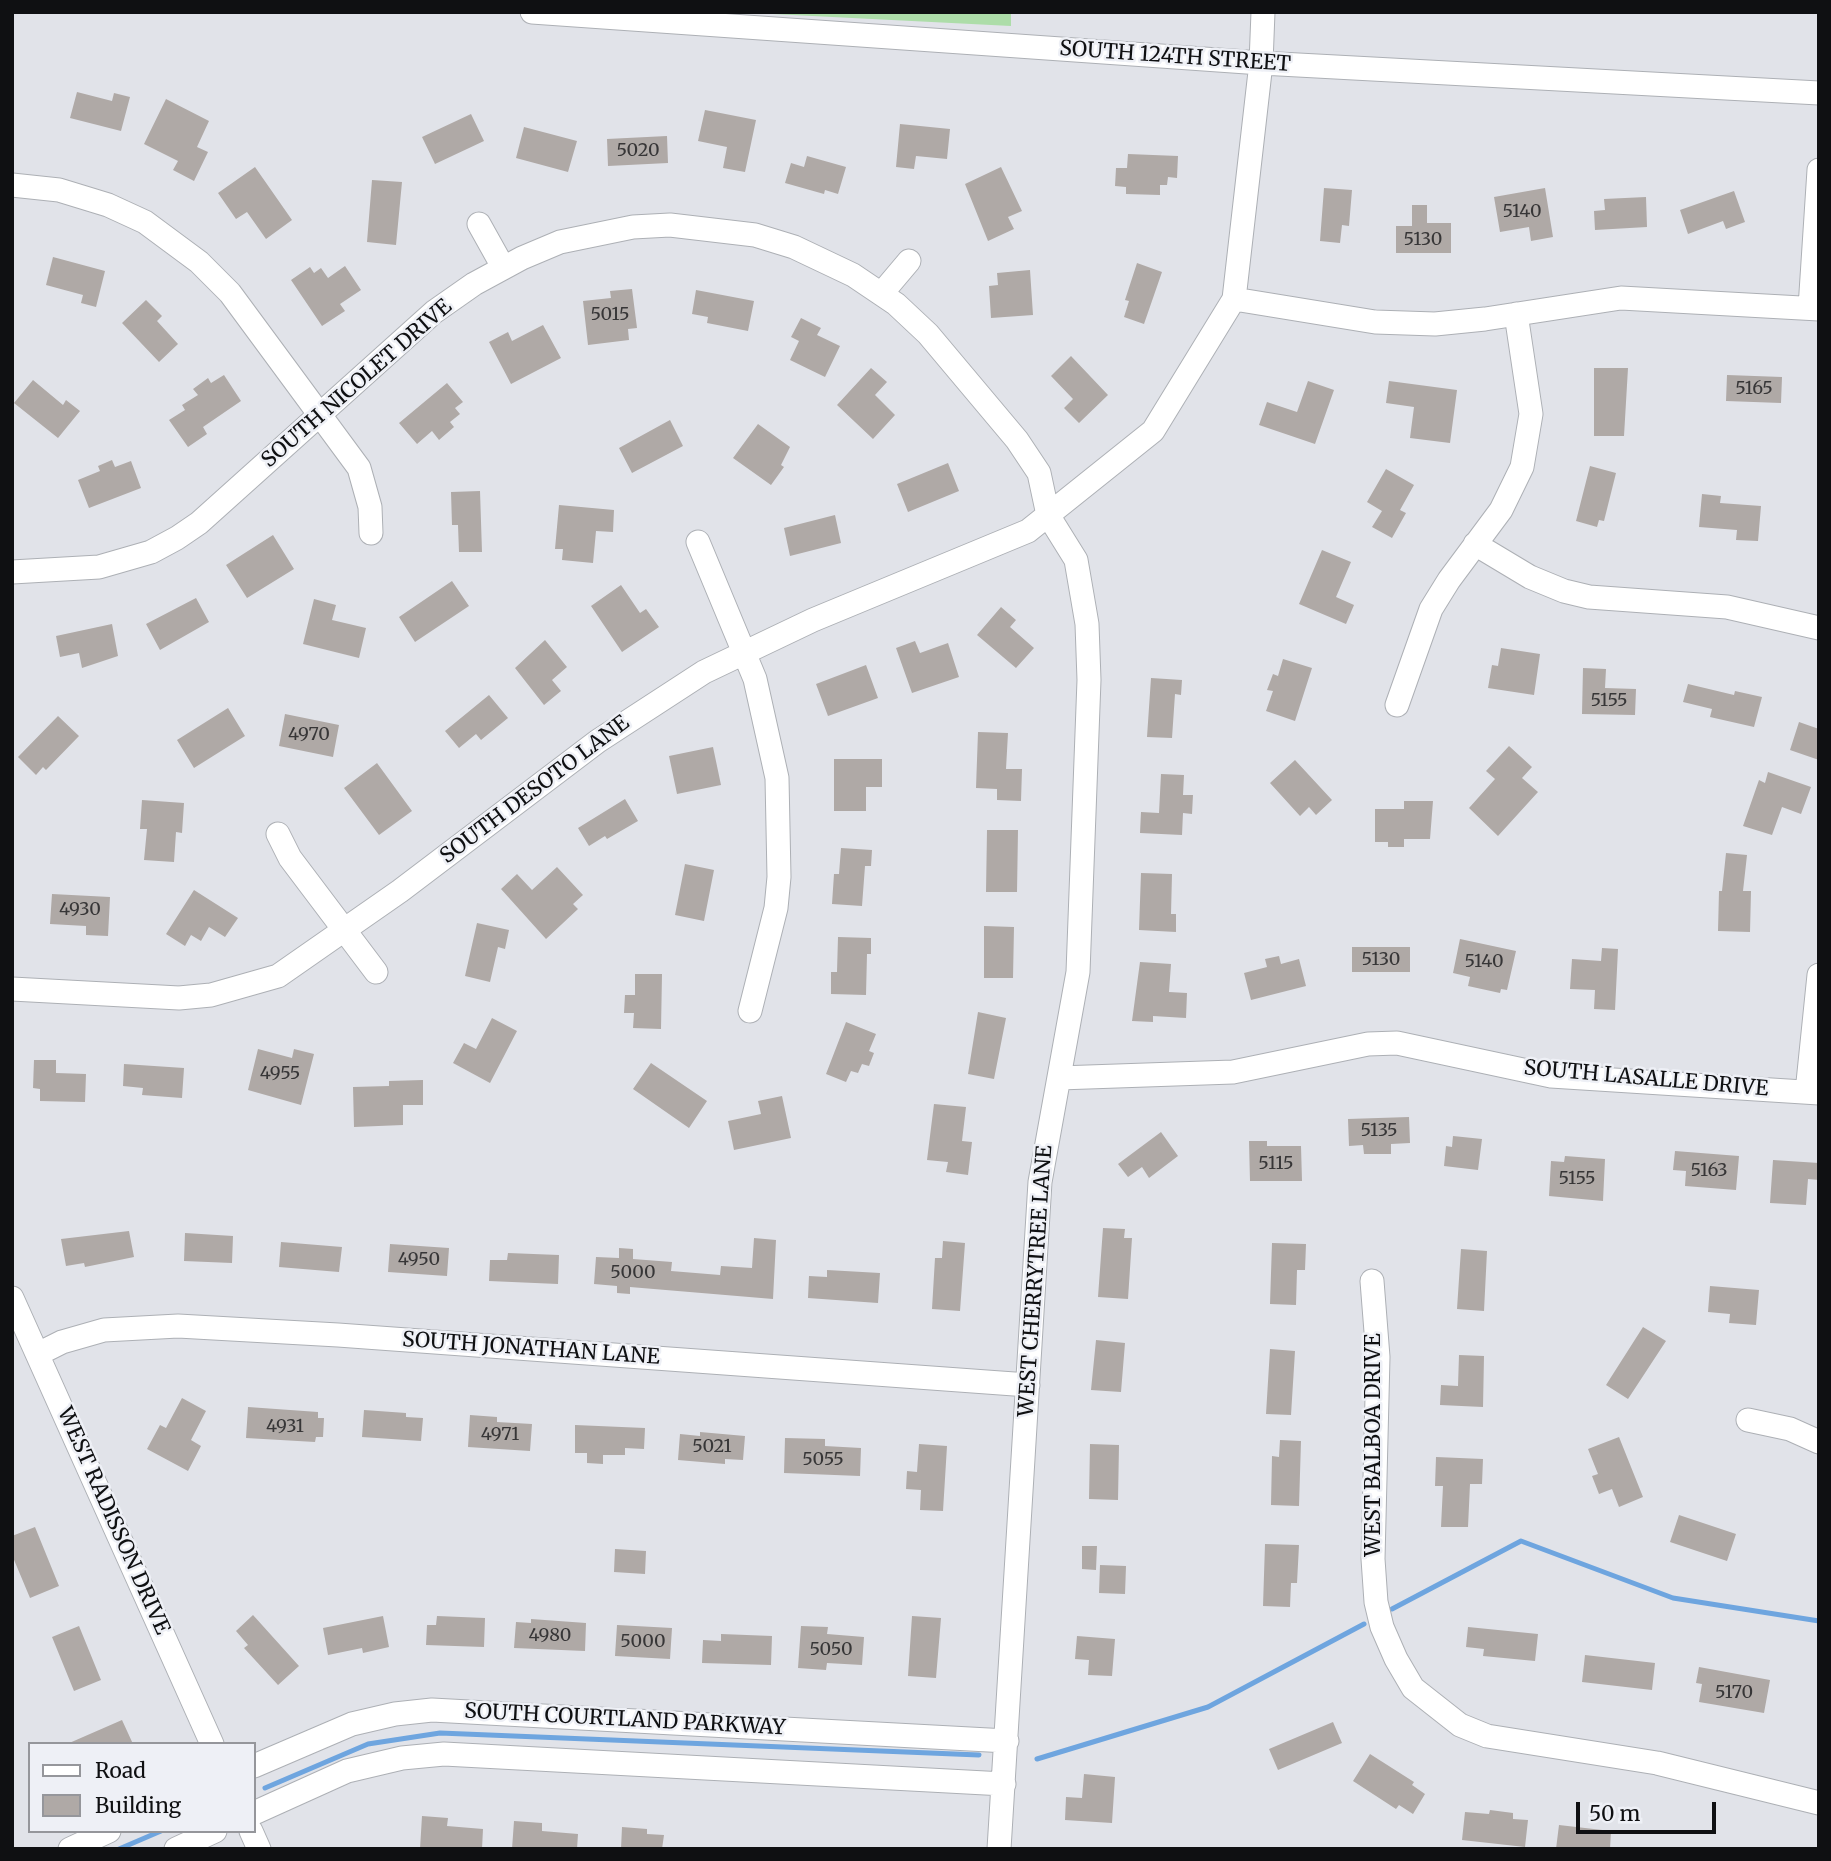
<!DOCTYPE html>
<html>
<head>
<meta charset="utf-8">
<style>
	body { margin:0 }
	#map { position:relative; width:1831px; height:1861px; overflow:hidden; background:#e1e3e9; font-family:Merriweather,serif }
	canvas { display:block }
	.frame { position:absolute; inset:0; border:14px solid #0f1012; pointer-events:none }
	.legend { position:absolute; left:28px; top:1742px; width:228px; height:91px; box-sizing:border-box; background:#eef0f6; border:2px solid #95969b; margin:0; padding:9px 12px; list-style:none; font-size:21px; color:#0f1012 }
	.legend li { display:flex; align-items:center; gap:14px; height:35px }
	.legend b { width:35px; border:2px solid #95969b }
	.scale { position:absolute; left:1576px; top:1802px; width:140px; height:32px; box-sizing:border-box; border:4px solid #0f1012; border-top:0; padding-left:9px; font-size:21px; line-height:24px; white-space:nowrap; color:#0f1012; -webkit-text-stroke:5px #eef0f6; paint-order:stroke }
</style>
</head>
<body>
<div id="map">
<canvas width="1831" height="1861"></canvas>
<div class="frame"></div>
<ul class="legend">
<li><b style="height:9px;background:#fff"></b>Road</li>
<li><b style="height:19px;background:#afa9a6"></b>Building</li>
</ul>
<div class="scale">50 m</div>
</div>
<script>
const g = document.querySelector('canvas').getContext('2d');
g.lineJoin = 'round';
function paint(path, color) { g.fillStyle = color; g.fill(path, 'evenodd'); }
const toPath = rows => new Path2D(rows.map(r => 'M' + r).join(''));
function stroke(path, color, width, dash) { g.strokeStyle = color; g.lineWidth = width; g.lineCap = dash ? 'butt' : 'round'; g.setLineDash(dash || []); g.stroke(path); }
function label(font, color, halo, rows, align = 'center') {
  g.font = font + ' Merriweather,serif'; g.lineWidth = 5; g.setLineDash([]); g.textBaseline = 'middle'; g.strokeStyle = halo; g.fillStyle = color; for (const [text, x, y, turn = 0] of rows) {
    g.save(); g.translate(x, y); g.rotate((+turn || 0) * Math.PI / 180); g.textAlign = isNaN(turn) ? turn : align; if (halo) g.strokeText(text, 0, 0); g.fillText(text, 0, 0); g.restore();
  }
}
const green = toPath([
	[733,12,1011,12,1011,26]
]);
const stream = toPath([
	[1392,1609,1521,1541,1673,1598,1819,1621],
	[1037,1759,1208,1707,1364,1624],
	[265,1788,368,1744,440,1733,979,1755],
	[119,1849,161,1831]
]);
const building = toPath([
	[77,92,112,101,114,93,130,97,121,131,70,118],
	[166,99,209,121,197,147,208,152,194,181,173,170,178,161,144,144],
	[705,110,756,120,745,172,723,168,727,147,698,141],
	[471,114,484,141,435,164,422,137],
	[900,124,950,129,947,159,916,156,914,169,896,167],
	[524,127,577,141,568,172,516,158],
	[667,136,668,163,608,166,607,139],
	[1128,154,1178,156,1177,178,1168,177,1167,185,1160,185,1160,195,1126,194,1126,187,1115,186,1116,168,1127,168],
	[807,156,846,167,838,194,825,190,824,194,785,183,791,163,804,167],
	[255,167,292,220,266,239,247,212,236,219,218,193],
	[1001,167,1022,211,1008,217,1014,229,988,241,965,184],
	[372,180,402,182,396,245,367,242],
	[1324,188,1352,190,1349,226,1342,225,1340,243,1320,241],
	[1545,188,1553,237,1531,241,1529,227,1500,232,1494,197],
	[1734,191,1745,222,1726,229,1723,221,1688,234,1680,210],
	[1646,197,1647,227,1595,230,1594,211,1605,210,1604,199],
	[1412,205,1427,205,1427,223,1451,223,1451,253,1396,253,1396,226,1412,226],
	[53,257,105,271,96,307,81,303,83,295,46,285],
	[1137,263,1162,272,1144,324,1124,317,1129,301,1125,300],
	[345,266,361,290,340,304,345,311,322,326,291,280,310,267,314,273,321,268,328,278],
	[1030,270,1033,315,991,318,989,286,998,285,997,273],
	[632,289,637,328,628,329,629,340,588,345,583,301,611,298,610,291],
	[696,290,754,301,748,331,707,323,708,317,692,314],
	[146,300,162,316,157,321,178,344,159,362,122,323],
	[801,318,821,328,817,335,840,346,825,377,790,360,799,341,791,337],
	[543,325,561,358,511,384,489,342,508,332,512,341],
	[1071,356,1108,395,1079,423,1064,408,1073,399,1051,376],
	[871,368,887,382,875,395,895,415,873,439,837,405],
	[1594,368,1628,368,1624,436,1594,436],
	[224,375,241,401,203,427,207,434,188,447,169,420,185,410,182,405,198,395,193,389,208,378,211,383],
	[1727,375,1782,377,1781,403,1726,401],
	[33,380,63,405,66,400,80,411,58,438,14,403],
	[1308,381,1334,390,1315,444,1259,425,1267,402,1297,412],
	[1389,381,1457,390,1450,443,1410,438,1414,407,1386,403],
	[447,383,463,402,455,408,460,414,450,422,454,427,439,440,432,431,417,444,399,423],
	[670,420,683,446,632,473,619,448],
	[758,424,790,447,781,465,784,467,771,485,733,458],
	[112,460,115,467,131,461,141,488,89,508,78,480,100,471,98,466],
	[948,463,959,491,908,512,897,484],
	[1590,466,1616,473,1604,521,1599,520,1597,527,1576,521],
	[1386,469,1414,485,1400,510,1406,513,1392,538,1372,527,1382,511,1367,502],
	[480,491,482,552,459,552,458,525,452,525,451,492],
	[1702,494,1721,496,1720,503,1761,506,1758,541,1736,540,1737,530,1699,527],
	[559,505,614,510,613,532,596,531,593,563,562,560,563,549,555,549],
	[835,515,841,543,790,556,784,528],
	[273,535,294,569,247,598,226,565],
	[1322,550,1351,562,1336,597,1354,605,1346,624,1299,604],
	[452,581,469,606,415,642,399,617],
	[621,585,640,613,646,609,659,627,622,652,591,606],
	[196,598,209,622,160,650,146,624],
	[314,599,336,605,332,620,366,628,359,658,303,644],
	[1001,607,1016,620,1010,627,1034,648,1016,668,977,635],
	[112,624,118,656,82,668,79,653,60,657,56,636],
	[545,640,567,667,552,680,561,691,544,705,515,668],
	[915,641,920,653,948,643,959,677,912,693,896,648],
	[1501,648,1540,654,1534,695,1488,688,1492,665,1498,666],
	[1283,659,1312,668,1295,721,1266,711,1273,691,1267,690,1273,674,1278,676],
	[866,665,878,698,828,716,816,684],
	[1583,668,1606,669,1605,688,1636,689,1635,715,1582,714],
	[1151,678,1182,680,1181,695,1175,694,1172,738,1147,737],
	[1688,684,1734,695,1735,691,1762,697,1754,727,1710,717,1712,709,1683,702],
	[489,695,508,718,481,740,476,734,459,748,445,731],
	[228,708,245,736,194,768,177,740],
	[285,714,339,725,333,757,279,746],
	[58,716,79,736,46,770,43,767,36,775,18,757],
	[1799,722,1819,729,1819,760,1790,750],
	[978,732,1008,733,1006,769,1022,769,1021,801,997,800,997,789,976,788],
	[1509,746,1532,767,1522,778,1538,792,1498,836,1469,808,1495,779,1486,771],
	[713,747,721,785,677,794,669,756],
	[834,759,882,759,882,787,866,787,866,811,834,811],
	[1295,760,1332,800,1316,815,1309,807,1300,816,1270,783],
	[377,763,412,811,379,835,344,788],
	[1768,772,1811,787,1801,814,1782,807,1772,835,1743,826,1759,780,1765,783],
	[1161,774,1184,775,1183,795,1193,795,1192,814,1183,813,1182,835,1140,833,1141,812,1159,813],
	[625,799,638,821,607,839,605,836,589,846,578,828],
	[142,800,184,803,182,833,176,832,174,862,144,860,147,829,140,829],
	[1404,801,1433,801,1430,839,1404,839,1404,847,1388,847,1388,842,1375,842,1375,809,1404,809],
	[987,830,1018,830,1017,892,986,892],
	[841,848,872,850,871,866,865,866,862,906,832,904,834,874,839,874],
	[1726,853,1747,855,1743,891,1751,891,1750,932,1718,931,1719,891,1722,891],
	[685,864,714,870,704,921,675,915],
	[557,867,583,895,573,904,578,909,546,939,501,889,517,874,532,890],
	[1141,873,1172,874,1171,914,1176,914,1176,932,1139,930],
	[194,890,238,918,225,937,209,927,201,941,191,935,185,946,166,934],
	[52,894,110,897,108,936,86,935,86,926,50,924],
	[477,923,509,930,505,949,498,947,490,982,465,976],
	[984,926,1014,927,1013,978,984,978],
	[838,937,871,938,871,954,867,954,866,995,831,994,831,972,837,972],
	[1460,939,1516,951,1507,990,1501,989,1500,993,1468,986,1470,977,1453,973],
	[1352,947,1410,947,1410,972,1352,972],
	[1602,948,1618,949,1615,1010,1594,1009,1595,990,1570,989,1572,959,1601,961],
	[1279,956,1281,964,1299,959,1306,986,1251,1000,1244,973,1267,967,1265,959],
	[1140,962,1171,964,1169,992,1187,993,1186,1018,1153,1016,1153,1022,1132,1021],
	[635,974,662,974,661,1029,633,1028,634,1013,624,1013,625,995,635,995],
	[978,1012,1006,1018,994,1079,968,1074],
	[492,1018,517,1031,490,1083,453,1063,464,1043,476,1049],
	[846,1022,876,1034,869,1051,874,1053,869,1066,862,1064,858,1073,851,1071,846,1082,826,1074],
	[258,1049,292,1058,294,1049,314,1054,301,1105,248,1090],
	[34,1060,56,1060,56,1073,86,1074,85,1102,40,1101,40,1089,33,1088],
	[651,1063,707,1101,689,1128,633,1089],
	[124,1064,184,1068,182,1098,142,1095,143,1088,123,1086],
	[423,1080,423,1105,403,1105,403,1125,354,1127,353,1087,389,1086,389,1081],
	[782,1096,791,1138,734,1150,728,1121,761,1114,758,1101],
	[934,1104,966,1107,962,1141,972,1142,968,1175,946,1172,948,1162,927,1160],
	[1409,1117,1410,1143,1391,1144,1391,1154,1364,1154,1363,1145,1349,1146,1348,1119],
	[1161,1132,1178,1156,1149,1178,1142,1167,1128,1177,1118,1164],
	[1453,1136,1482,1139,1478,1170,1444,1166,1446,1146,1452,1147],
	[1249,1141,1267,1141,1267,1146,1301,1146,1302,1181,1250,1181],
	[1675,1151,1739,1156,1736,1190,1685,1186,1686,1171,1673,1170],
	[1565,1156,1605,1159,1603,1201,1549,1196,1551,1161,1564,1162],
	[1773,1160,1819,1163,1819,1180,1808,1179,1806,1205,1770,1203],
	[1103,1228,1125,1229,1124,1238,1132,1238,1128,1299,1098,1297],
	[129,1231,134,1257,85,1267,84,1263,66,1266,61,1239],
	[185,1233,233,1236,232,1263,184,1261],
	[754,1238,776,1240,773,1299,630,1287,630,1294,617,1293,617,1286,594,1284,596,1257,619,1258,619,1248,633,1249,633,1259,672,1262,671,1271,720,1275,721,1266,752,1268],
	[943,1241,965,1243,960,1311,932,1309,935,1258,942,1258],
	[281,1242,342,1247,339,1272,279,1267],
	[1272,1243,1306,1244,1305,1270,1297,1270,1296,1305,1270,1304],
	[390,1244,449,1248,447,1276,388,1272],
	[1461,1249,1487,1251,1484,1311,1457,1309],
	[508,1253,559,1255,558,1284,489,1281,490,1260,507,1260],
	[827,1270,880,1273,878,1303,808,1298,809,1276,827,1277],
	[1710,1286,1759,1290,1756,1325,1729,1323,1730,1314,1708,1312],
	[1643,1327,1666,1341,1628,1399,1606,1385],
	[1096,1340,1125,1343,1121,1392,1091,1390],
	[1270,1349,1295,1351,1291,1415,1266,1414],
	[1459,1355,1484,1356,1483,1407,1440,1405,1441,1385,1458,1386],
	[182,1398,206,1411,191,1440,201,1446,188,1471,147,1449,160,1425,166,1428],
	[248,1407,318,1412,318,1418,324,1418,323,1437,316,1437,315,1442,246,1438],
	[364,1410,406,1413,406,1417,423,1418,421,1441,362,1437],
	[470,1415,497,1417,497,1422,532,1424,530,1451,468,1447],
	[575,1425,645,1428,644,1449,625,1448,625,1455,603,1455,603,1464,587,1463,587,1453,575,1453],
	[700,1432,745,1436,743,1460,725,1459,725,1464,678,1460,680,1434,700,1436],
	[1619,1437,1643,1497,1619,1507,1612,1489,1599,1494,1592,1476,1598,1474,1588,1449],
	[785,1438,825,1439,825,1446,861,1448,860,1476,784,1473],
	[1280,1440,1301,1441,1299,1506,1271,1505,1272,1456,1279,1457],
	[919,1444,947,1446,943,1511,920,1510,921,1490,906,1489,907,1471,917,1472],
	[1090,1444,1119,1445,1118,1500,1089,1499],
	[1436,1457,1483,1459,1482,1484,1470,1484,1468,1527,1441,1527,1443,1486,1435,1486],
	[1679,1515,1736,1534,1727,1561,1670,1542],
	[35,1527,59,1586,30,1598,12,1555,12,1536],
	[1265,1544,1299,1545,1297,1583,1291,1583,1290,1607,1263,1606],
	[1082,1546,1097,1546,1096,1570,1082,1569],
	[615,1549,646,1551,645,1574,614,1572],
	[1100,1565,1126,1566,1125,1594,1099,1593],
	[253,1615,299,1666,278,1685,244,1648,248,1645,236,1631],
	[383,1616,389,1647,363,1653,362,1648,328,1655,323,1628],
	[437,1616,485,1618,484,1647,426,1645,427,1625,436,1625],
	[912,1616,941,1618,936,1678,908,1676],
	[531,1619,586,1623,585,1651,514,1648,516,1622,531,1623],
	[617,1625,672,1628,670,1659,615,1656],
	[79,1626,101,1680,74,1691,52,1637],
	[801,1626,828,1627,827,1634,864,1637,862,1665,827,1663,826,1670,798,1668],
	[1468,1627,1538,1634,1535,1661,1483,1656,1484,1649,1466,1647],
	[721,1634,772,1636,771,1665,702,1663,703,1640,721,1641],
	[1077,1636,1115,1639,1112,1676,1088,1675,1089,1660,1075,1659],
	[1585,1655,1655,1663,1652,1690,1582,1682],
	[1699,1667,1770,1680,1764,1713,1699,1702,1702,1684,1696,1683],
	[122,1720,133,1744,67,1744],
	[1333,1722,1342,1743,1278,1770,1269,1749],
	[1370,1754,1414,1782,1412,1785,1425,1794,1413,1814,1399,1805,1396,1809,1353,1781],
	[1084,1774,1115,1777,1112,1823,1065,1820,1066,1797,1082,1798],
	[1490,1810,1513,1813,1513,1819,1528,1820,1525,1847,1462,1840,1465,1812,1489,1814],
	[422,1816,448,1818,447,1826,483,1829,482,1849,420,1849],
	[514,1821,542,1823,542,1831,578,1834,577,1849,512,1849],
	[1559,1825,1611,1831,1610,1849,1556,1849],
	[622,1827,647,1829,647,1834,664,1835,662,1849,621,1849]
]);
const minor = toPath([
	[532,12,1261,63,1819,93],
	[12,185,59,190,108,205,145,222,199,262,230,293,359,468,370,507,371,533],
	[479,224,503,267],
	[882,293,909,261],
	[1234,299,1375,322,1435,324,1485,319,1621,298,1819,309],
	[1810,308,1819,170],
	[698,542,755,679,777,778,779,877,776,908,750,1011],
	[1475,544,1530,577,1564,591,1589,597,1727,607,1819,628],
	[12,572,99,567,151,552,177,538,199,523,434,312,474,284,522,258,560,242,633,227,670,225,755,235,794,247,853,275,896,304,928,334,1017,440,1039,473,1048,515,1076,560,1087,624,1089,680,1078,972,1040,1182,999,1849],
	[1397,705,1431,609,1449,580,1501,510,1522,467,1531,414,1516,314],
	[278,834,290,858,376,972],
	[12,989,179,998,211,995,278,976,400,891,598,741,704,672,813,620,1028,531,1153,431,1234,299,1261,63,1263,12],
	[1059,1078,1233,1072,1368,1044,1397,1043,1551,1076,1819,1093],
	[1807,1092,1819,975],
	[1372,1281,1378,1357,1373,1559,1376,1602,1382,1627,1396,1659,1413,1688,1460,1725,1487,1736,1657,1763,1819,1803],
	[12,1298,212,1744],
	[38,1354,62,1342,104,1330,178,1326,338,1335,1028,1385],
	[1748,1420,1790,1429,1819,1442],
	[254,1766,352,1724,395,1714,432,1710,1007,1741],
	[254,1813,347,1771,402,1758,444,1754,1004,1784],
	[251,1831,259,1849],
	[70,1849,109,1831],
	[176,1849,215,1831]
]);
const numberNames = [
	["5020",638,151],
	["5140",1522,212],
	["5130",1423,240],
	["5015",610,315],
	["5165",1754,389],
	["5155",1609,701],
	["4970",309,735],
	["4930",80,910],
	["5130",1381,960],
	["5140",1484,962],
	["4955",280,1074],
	["5135",1379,1131],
	["5115",1276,1164],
	["5163",1709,1171],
	["5155",1577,1179],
	["4950",419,1260],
	["5000",633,1273],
	["4931",285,1427],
	["4971",500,1435],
	["5021",712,1447],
	["5055",823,1460],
	["4980",550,1636],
	["5000",643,1642],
	["5050",831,1650],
	["5170",1734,1693]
];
const streetNames = [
	["SOUTH 124TH STREET",1175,57,4],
	["SOUTH NICOLET DRIVE",357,384,-41],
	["SOUTH DESOTO LANE",535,790,-37],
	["SOUTH LASALLE DRIVE",1646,1079,5],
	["WEST CHERRYTREE LANE",1036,1281,-86],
	["SOUTH JONATHAN LANE",531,1349,4],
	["WEST BALBOA DRIVE",1374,1445,-90],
	["WEST RADISSON DRIVE",113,1521,66],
	["SOUTH COURTLAND PARKWAY",625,1720,3]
];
paint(green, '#addda9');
stroke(stream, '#6ea5df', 5);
paint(building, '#afa9a6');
stroke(minor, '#adb0b5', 25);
stroke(minor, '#fff', 23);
label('18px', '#373637', null, numberNames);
label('21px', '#0f1012', '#eef0f6', streetNames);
</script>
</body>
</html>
